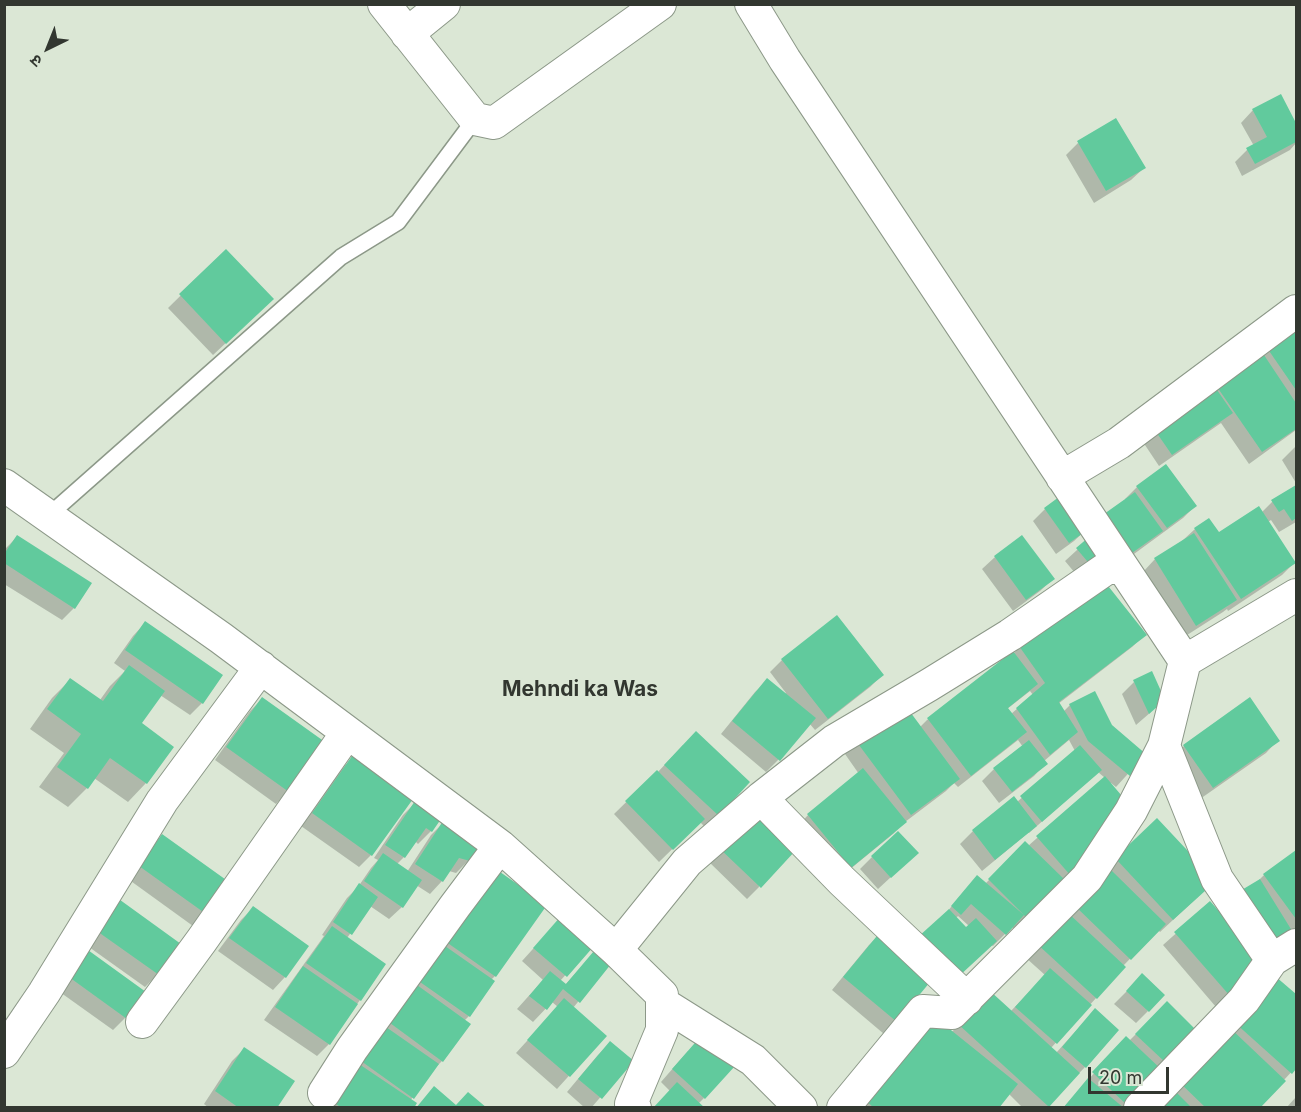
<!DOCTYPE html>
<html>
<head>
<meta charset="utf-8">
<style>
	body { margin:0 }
	#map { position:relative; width:1301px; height:1112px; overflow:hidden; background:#dbe7d5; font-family:Inter,"Noto Sans Devanagari",sans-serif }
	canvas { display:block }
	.frame { position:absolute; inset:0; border:6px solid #323730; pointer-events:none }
	.north { position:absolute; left:18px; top:18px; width:60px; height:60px; -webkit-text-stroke:4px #dbe7d5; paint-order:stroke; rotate:223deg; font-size:16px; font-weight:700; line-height:24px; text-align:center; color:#323730 }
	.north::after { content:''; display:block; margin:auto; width:21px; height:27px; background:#323730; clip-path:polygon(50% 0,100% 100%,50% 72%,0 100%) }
	.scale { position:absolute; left:1088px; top:1067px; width:81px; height:27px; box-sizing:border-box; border:3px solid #323730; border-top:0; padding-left:8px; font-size:18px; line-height:21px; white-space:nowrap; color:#323730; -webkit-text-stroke:4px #dbe7d5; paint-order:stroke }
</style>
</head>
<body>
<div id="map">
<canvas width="1301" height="1112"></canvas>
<div class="frame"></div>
<div class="north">उ</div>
<div class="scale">20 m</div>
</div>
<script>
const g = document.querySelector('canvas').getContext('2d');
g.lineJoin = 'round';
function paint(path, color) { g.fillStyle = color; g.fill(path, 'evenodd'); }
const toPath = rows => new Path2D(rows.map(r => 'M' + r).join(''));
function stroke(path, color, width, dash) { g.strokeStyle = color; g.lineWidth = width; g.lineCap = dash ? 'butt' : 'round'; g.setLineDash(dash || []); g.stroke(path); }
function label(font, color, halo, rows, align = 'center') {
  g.font = font + ' Inter,sans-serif'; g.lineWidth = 4.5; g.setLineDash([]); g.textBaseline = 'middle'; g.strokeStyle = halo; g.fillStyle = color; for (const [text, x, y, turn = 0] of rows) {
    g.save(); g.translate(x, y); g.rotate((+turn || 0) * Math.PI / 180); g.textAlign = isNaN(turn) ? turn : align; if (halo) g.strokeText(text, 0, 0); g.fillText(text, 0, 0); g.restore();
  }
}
const shadow = toPath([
	[1280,96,1296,126,1296,143,1290,150,1242,176,1235,162,1247,150,1254,146,1241,123,1253,110],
	[1078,143,1144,168,1131,180,1094,203,1066,155],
	[226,251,260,311,213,355,168,308],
	[1296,325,1296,430,1249,464,1221,423,1159,466,1143,442],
	[1296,446,1296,483,1282,460],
	[1137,487,1195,506,1183,518,1119,565,1125,499],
	[1296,487,1296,522,1279,532,1271,520,1268,522,1294,563,1282,575,1228,611,1227,609,1223,612,1184,637,1143,572,1155,559,1182,541,1195,529,1218,534,1261,513,1272,502],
	[1045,509,1087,529,1074,541,1056,554,1033,521],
	[17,537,74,608,62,620,4,584,4,550],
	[1089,539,1092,569,1080,579,1065,561],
	[995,557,1053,579,1040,591,1013,611,982,569],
	[145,623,202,703,190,715,160,695,139,724,146,783,128,802,94,778,87,788,68,807,39,787,64,753,30,729,52,698,70,680,100,700,110,686,125,671,114,663,133,636],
	[1145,634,1132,647,1058,704,1063,712,1070,705,1094,693,1111,726,1145,755,1116,787,1111,783,1110,784,1081,869,1015,930,1012,927,993,946,991,945,932,978,896,1021,884,1034,832,990,869,945,881,933,910,957,965,890,977,877,985,884,1025,844,1028,846,1105,778,1098,772,1029,833,1028,833,982,871,960,844,973,831,1014,799,1017,802,1075,751,1069,740,1044,761,1046,763,1034,776,999,803,982,781,994,769,1023,747,1018,740,958,787,954,783,946,791,905,822,893,834,838,879,796,828,808,815,859,774,845,754,857,742,920,727,927,720,1013,654,1020,647],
	[1030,691,1033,695,1011,714,1007,709],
	[958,916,969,926,965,929,956,918],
	[782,660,882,675,870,687,815,730,809,723,778,760,766,772,721,734,755,692,768,680,785,694,786,693,770,672],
	[1134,682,1151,712,1136,725,1122,694],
	[262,699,288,791,276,804,215,760,250,711],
	[1278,740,1266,753,1200,799,1171,758,1184,746],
	[683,745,748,782,705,827,700,822,659,862,614,814,657,772,657,773],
	[352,758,371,855,359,867,301,826,340,771],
	[415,803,439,819,431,831,418,844,415,841,404,857,397,864,407,872,431,835,443,823,469,860,456,873,449,871,442,881,430,894,416,885,402,907,389,919,370,906,347,938,360,1000,329,1044,317,1056,264,1020,324,936,322,935,347,898,358,887,371,868,378,860,374,858,403,815],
	[753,814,759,887,747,899,707,860],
	[162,836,205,913,193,926,128,879,150,848],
	[1296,852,1296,932,1216,1007,1163,945,1210,903,1239,937,1256,883,1264,875],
	[872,857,904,865,878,889,860,869],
	[1116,859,1201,894,1160,932,1158,930,1123,966,1124,967,1051,1048,1056,1053,1083,1023,1117,1030,1085,1067,1046,1108,1023,1108,1009,1094,997,1108,852,1108,951,1033,977,1004,1011,1011,1045,975,1025,957],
	[481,881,495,976,491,980,469,1016,464,1021,442,1061,432,1071,410,1101,412,1108,327,1108],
	[253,908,307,946,285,977,273,990,218,951,241,920],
	[104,911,179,944,158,974,145,987,82,942],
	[561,918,592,946,560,981,565,985,599,947,613,959,573,1008,605,1036,557,1089,516,1053,558,1007,552,1002,533,1022,517,1009,543,980,522,961],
	[69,959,144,992,125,1018,113,1030,50,985],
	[1275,978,1296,996,1296,1067,1258,1108,1163,1108],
	[1130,988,1148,1011,1136,1023,1114,1004],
	[1167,1003,1195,1031,1126,1108,1063,1108,1114,1051,1129,1041],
	[610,1043,632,1061,591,1108,585,1108,567,1092,598,1055],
	[244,1049,275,1108,209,1108,204,1104,232,1061],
	[688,1051,704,1098,698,1104,670,1091,661,1082],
	[1296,1097,1296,1108,1286,1108]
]);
const building = toPath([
	[1281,94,1296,123,1296,142,1255,164,1246,148,1267,137,1252,109],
	[1116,118,1146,168,1106,191,1077,141],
	[226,249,274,299,226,344,179,294],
	[1296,323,1296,390,1265,345],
	[1262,352,1296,403,1296,429,1262,452,1215,384],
	[1215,387,1233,413,1172,455,1154,429],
	[1166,464,1197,506,1167,528,1136,486],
	[1296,485,1296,518,1292,521,1284,509,1279,512,1271,500],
	[1135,492,1163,531,1132,553,1104,514],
	[1063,494,1089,529,1069,543,1044,508],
	[1259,506,1296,563,1241,599,1194,528,1209,518,1219,532],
	[1194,533,1237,600,1196,626,1154,558],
	[17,535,92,583,75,609,4,563,4,554],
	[1022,535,1055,579,1026,600,994,556],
	[1089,537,1106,557,1093,568,1076,548],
	[1101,577,1147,635,1059,702,1078,732,1050,755,1016,708,1045,683,1019,646],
	[837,615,884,675,828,719,781,659],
	[145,621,223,675,203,704,125,650],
	[1013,651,1038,684,1008,708,1027,732,971,776,927,718],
	[129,665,165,691,142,723,174,747,147,784,110,758,88,789,57,767,81,734,47,709,70,678,103,701],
	[1152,671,1165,700,1149,714,1133,680],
	[767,678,816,718,780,761,732,721],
	[1095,691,1112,725,1147,755,1130,776,1088,741,1069,704],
	[262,697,325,742,289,792,226,747],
	[1250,697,1280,741,1213,788,1183,745],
	[905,705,960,779,911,815,856,741],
	[696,731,750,782,719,816,664,765],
	[1029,740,1048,764,1012,792,993,768],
	[1080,745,1102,770,1042,822,1020,796],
	[352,756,413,799,372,856,312,813],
	[863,768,907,822,851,868,807,814],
	[657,770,705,819,673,850,625,801],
	[1105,776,1127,802,1071,876,1036,836],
	[1014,796,1037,826,995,860,972,830],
	[415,801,441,819,432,832,426,828,405,858,385,845],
	[753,811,796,850,761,888,718,847],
	[1157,818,1216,881,1173,920,1115,858],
	[443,821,480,845,470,861,459,858,443,882,415,864],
	[898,831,919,853,891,878,871,856],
	[162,834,229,882,206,914,139,866],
	[1025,841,1066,881,1028,919,988,879],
	[1296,850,1296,919,1263,874],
	[383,853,422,880,403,908,364,881],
	[493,867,547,905,496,977,442,939],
	[1111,870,1166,924,1131,960,1075,906],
	[977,875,1024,915,1006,935,971,904,961,915,951,906],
	[1260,879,1294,934,1268,949,1235,894],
	[359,883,378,897,352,935,333,922],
	[116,897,181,944,159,975,94,929],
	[1210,901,1266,965,1230,996,1174,932],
	[253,906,309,946,286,978,229,938],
	[949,909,966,927,976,918,997,941,957,978,918,937],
	[1066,911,1126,967,1097,999,1036,943],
	[561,916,594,946,567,977,533,948],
	[332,926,386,964,361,1001,306,963],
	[881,931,935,976,897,1022,843,977],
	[81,945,146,992,127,1019,62,972],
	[599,945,615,959,580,1003,563,989,547,1010,529,996,550,971,566,984],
	[445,946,495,981,470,1017,420,982],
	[303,966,358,1004,330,1045,275,1007],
	[1050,968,1092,1005,1057,1044,1015,1007],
	[1142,973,1165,995,1149,1012,1126,991],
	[1275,976,1296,994,1296,1069,1292,1074,1234,1022],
	[417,985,471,1024,443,1062,390,1023],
	[989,990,1080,1073,1049,1107,958,1024],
	[564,998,607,1036,570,1077,527,1040],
	[1167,1001,1197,1031,1166,1063,1135,1034],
	[1095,1008,1119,1030,1086,1068,1062,1047],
	[931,1014,1018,1084,999,1108,874,1108,863,1098],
	[1228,1026,1286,1081,1260,1108,1206,1108,1177,1080],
	[386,1027,439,1064,414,1099,361,1061],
	[701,1036,735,1066,705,1099,672,1069],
	[1126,1036,1163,1071,1129,1107,1092,1072],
	[610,1041,634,1061,602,1099,578,1079],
	[244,1047,295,1081,277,1108,239,1108,215,1091],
	[359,1064,417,1103,414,1108,342,1108,333,1102],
	[1088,1078,1124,1108,1063,1108],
	[677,1082,705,1108,653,1108],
	[434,1086,456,1105,468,1092,487,1108,416,1108],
	[1176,1092,1192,1108,1161,1108]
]);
const service = toPath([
	[48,516,341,257,398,222,475,119]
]);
const minor = toPath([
	[384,4,475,119,494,123,660,4],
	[751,4,785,60,1185,661],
	[407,34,444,4],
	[1062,477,1119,443,1296,311],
	[4,485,221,638,500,846,616,950,662,995,662,1030,631,1104,635,1108],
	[1164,746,1217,879,1272,960],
	[761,798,842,881,967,999],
	[616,950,687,862,761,798,834,741,929,685,1010,635,1107,568,1123,568],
	[662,1003,753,1060,801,1108],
	[142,1022,202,940,347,733],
	[4,1052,44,993,162,801,261,667],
	[324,1093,352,1049,455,906,500,846],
	[843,1108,923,1011,952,1013,1087,878,1131,811,1164,746,1185,661,1296,595],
	[1140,1108,1244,1000,1272,960,1296,945]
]);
const neighbourhoodNames = [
	["Mehndi ka Was",580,690]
];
paint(shadow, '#0003');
paint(building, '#61ca9d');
stroke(service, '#8c9888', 18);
stroke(minor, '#8c9888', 34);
stroke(service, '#fff', 15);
stroke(minor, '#fff', 32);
label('bold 21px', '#323730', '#dbe7d5', neighbourhoodNames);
</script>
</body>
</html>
